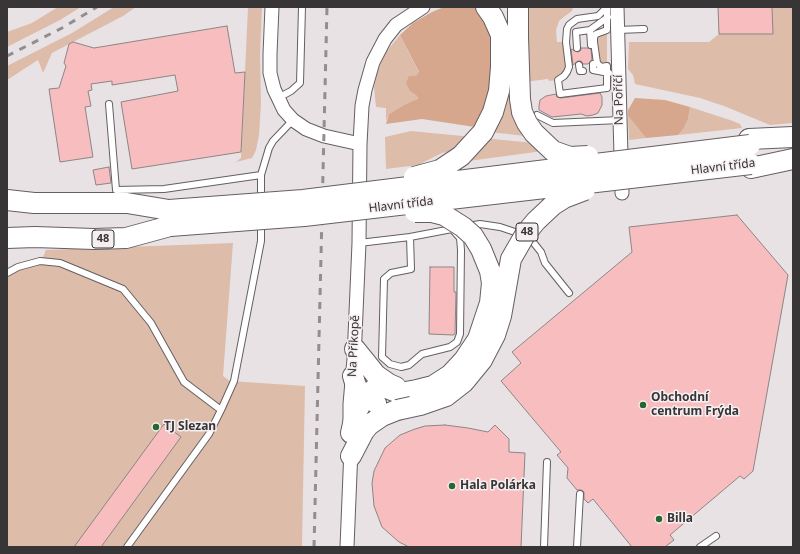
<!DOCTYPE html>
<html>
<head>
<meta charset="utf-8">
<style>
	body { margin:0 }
	#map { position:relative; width:800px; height:554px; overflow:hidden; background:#e8e2e5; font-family:"Noto Sans",sans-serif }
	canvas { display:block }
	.frame { position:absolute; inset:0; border:8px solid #373536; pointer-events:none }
</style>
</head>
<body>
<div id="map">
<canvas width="800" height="554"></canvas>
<div class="frame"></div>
</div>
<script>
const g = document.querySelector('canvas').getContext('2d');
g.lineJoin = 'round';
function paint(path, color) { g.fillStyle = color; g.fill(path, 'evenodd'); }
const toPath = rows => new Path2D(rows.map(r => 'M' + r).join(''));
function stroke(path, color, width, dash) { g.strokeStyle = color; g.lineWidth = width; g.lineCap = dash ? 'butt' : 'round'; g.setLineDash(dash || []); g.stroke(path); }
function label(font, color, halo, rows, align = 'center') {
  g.font = font + ' "Noto Sans",sans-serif'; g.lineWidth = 3; g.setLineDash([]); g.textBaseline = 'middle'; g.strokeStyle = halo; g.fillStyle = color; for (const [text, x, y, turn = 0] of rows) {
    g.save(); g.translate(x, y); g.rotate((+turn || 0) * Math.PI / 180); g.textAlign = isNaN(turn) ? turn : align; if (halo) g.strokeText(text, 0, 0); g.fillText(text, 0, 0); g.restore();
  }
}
const green = toPath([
	[58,7,81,7,60,20,7,47,7,32,32,23],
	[114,7,136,7,123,16,52,53,43,73,38,60,7,80,7,66,72,33],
	[248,7,262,7,260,54,261,104,259,135,256,150,252,158,236,162,241,158],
	[525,7,573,7,572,11,565,16,559,21,556,30,557,42,566,42,569,67,558,80,549,81,548,79,524,82],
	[772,7,793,7,793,123,770,125,724,106,700,98,635,84,633,75,628,69,629,42,709,42,719,34,772,34],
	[607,30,607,66,597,63,596,34],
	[400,35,419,73,416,76,410,91,417,96,418,100,404,105,389,114,386,121,386,108,376,107,374,87,377,73,385,53],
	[508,91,510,103,514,117,526,136,489,132],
	[690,107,733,121,740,124,742,128,678,135,684,128,688,119],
	[628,116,646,138,629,140],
	[411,131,534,143,543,151,461,162,447,152,442,153,418,165,386,169,385,137],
	[233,243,223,376,230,381,305,386,302,547,7,547,7,269,18,263,43,257,46,250]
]);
const forest = toPath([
	[444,7,481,7,494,34,490,92,481,117,475,127,422,119,386,124,389,114,404,105,418,99,417,96,410,91,406,83,409,76,416,76,419,72,400,35,413,23,432,12],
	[635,98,665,100,690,107,688,119,684,128,678,135,646,138,628,116,628,110]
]);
const building = toPath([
	[718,7,772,7,773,34,719,34,718,7],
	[227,26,235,73,245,72,241,152,132,169,121,102,178,91,175,75,112,85,112,81,91,84,92,90,88,91,91,106,85,107,93,157,60,162,49,89,59,88,66,66,64,63,69,44,73,42,94,48,227,26],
	[581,48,587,48,591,49,592,60,588,64,583,64,581,61,578,61,573,65,571,49,578,52,581,50,581,48],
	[600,93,602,97,602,105,598,113,593,115,587,116,581,114,552,117,539,110,539,106,540,100,546,96,556,94,557,97,561,98,600,93],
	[109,167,111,183,96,185,93,170,109,167],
	[737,215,788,275,753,471,744,479,740,476,670,535,674,540,665,547,632,547,593,499,588,503,584,499,584,492,581,490,577,490,567,478,568,468,557,455,561,452,501,381,521,363,512,352,632,252,629,227,737,215],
	[430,267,454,267,454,292,456,292,455,334,453,335,429,334,430,267],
	[164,424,181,437,101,547,74,547,164,424],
	[445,425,468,428,488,432,495,425,509,439,509,452,525,453,521,547,409,547,399,542,382,527,374,506,372,483,374,471,385,448,400,435,415,429,425,426,445,425]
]);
const lane = toPath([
	[607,7,607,30,596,34,594,37,594,42,597,63,601,67,607,66,607,88,560,94,558,80,564,76,567,72,569,67,566,42,567,29,569,25,577,19,598,16,607,7],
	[618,30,644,29],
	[591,45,590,30,608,17],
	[577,48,576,32,590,30],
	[593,64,593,70,609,73],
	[579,65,580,71,583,71],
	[278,98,291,91,300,83,302,7],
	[109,104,116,190,164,189,261,175],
	[537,115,553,123,620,120],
	[261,200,261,175,269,148,273,141,293,120],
	[468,226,480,224,500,227,518,233,533,242,541,252,545,263,569,293],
	[359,243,410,237,411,269,391,273,384,279,382,357,390,364,401,367,409,365,422,354,450,347,457,342,460,334,461,250,460,238,452,229,410,237],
	[7,273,18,267,40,261,60,263,123,289,151,323,184,382,221,410],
	[127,547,209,434,221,410,234,381,261,241,261,221],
	[544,547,547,462],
	[577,547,580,494],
	[700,547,716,536]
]);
const street = toPath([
	[272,7,270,54,270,73,274,89,284,110,293,120,306,129,324,136,360,144],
	[617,7,622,193],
	[350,421,350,404,354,359,359,243,360,144,362,106,365,90,373,62,385,39,396,25,423,7],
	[347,547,351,449]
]);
const primary = toPath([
	[486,7,493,17,501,35],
	[518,7,518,37],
	[749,139,793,137],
	[751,168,793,159],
	[7,200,34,203,127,203,169,210],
	[7,238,35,237,94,239,126,238,170,226],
	[355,349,376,375,389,384,396,387],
	[353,376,356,386,361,393,376,403],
	[351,433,355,415,363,400,375,388,384,387,399,393,417,390],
	[351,456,364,431,369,425,382,416,397,410]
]);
const rail = toPath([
	[7,56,62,28,97,7],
	[314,547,327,7]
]);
const primaryBridge = toPath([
	[518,37,520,99,522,112,527,123,534,133,553,151,570,157,588,156],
	[414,177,440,170,461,156,483,132,493,112,499,91,501,67,501,37],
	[169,210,303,200,750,145],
	[415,212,432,212,444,215,463,227,473,236,481,249,490,271,492,283,490,303,478,339,464,360,450,375,433,386,417,390],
	[170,226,304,216,751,164],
	[397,410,420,405,446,396,464,382,482,360,495,335,501,316,511,259,526,233,536,221,553,205,564,198,585,190]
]);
const markers = [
	[643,405,4,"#26662f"],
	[156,427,4,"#26662f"],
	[452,486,4,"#26662f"],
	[659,519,4,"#26662f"]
];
const shields = [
	[527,232,22],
	[103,239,22]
];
const shieldNames = [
	["48",527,232],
	["48",103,239]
];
const streetNames = [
	["Na Poříčí",619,100,-91],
	["Hlavní třída",723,167,-7],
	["Hlavní třída",401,205,-7],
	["Na Příkopě",354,346,-87]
];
const poiNames = [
	["Obchodní",651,398],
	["centrum Frýda",651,412],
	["TJ Slezan",164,427],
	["Hala Polárka",460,486],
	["Billa",667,519]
];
paint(green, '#ddbcaa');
paint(forest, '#d6a68d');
paint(building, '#f8bebf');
stroke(building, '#8b8585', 1);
stroke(lane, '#655f62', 8);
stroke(street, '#655f62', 15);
stroke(primary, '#655f62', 22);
stroke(lane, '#fff', 6);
stroke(street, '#fff', 13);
stroke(primary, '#fff', 20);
stroke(rail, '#928e90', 3, [7, 7]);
stroke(primaryBridge, '#655f62', 22, []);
stroke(primaryBridge, '#fff', 20);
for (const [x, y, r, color] of markers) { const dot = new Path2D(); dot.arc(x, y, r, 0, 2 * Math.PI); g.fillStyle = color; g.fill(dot); stroke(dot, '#f6eff2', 1.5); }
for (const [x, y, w] of shields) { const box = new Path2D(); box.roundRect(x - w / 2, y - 9, w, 18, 3); g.fillStyle = '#f6eff2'; g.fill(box); stroke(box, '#373536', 1); }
label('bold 11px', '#373536', null, shieldNames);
label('12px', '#373536', '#f6eff2', streetNames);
label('bold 12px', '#373536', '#f6eff2', poiNames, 'left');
</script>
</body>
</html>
